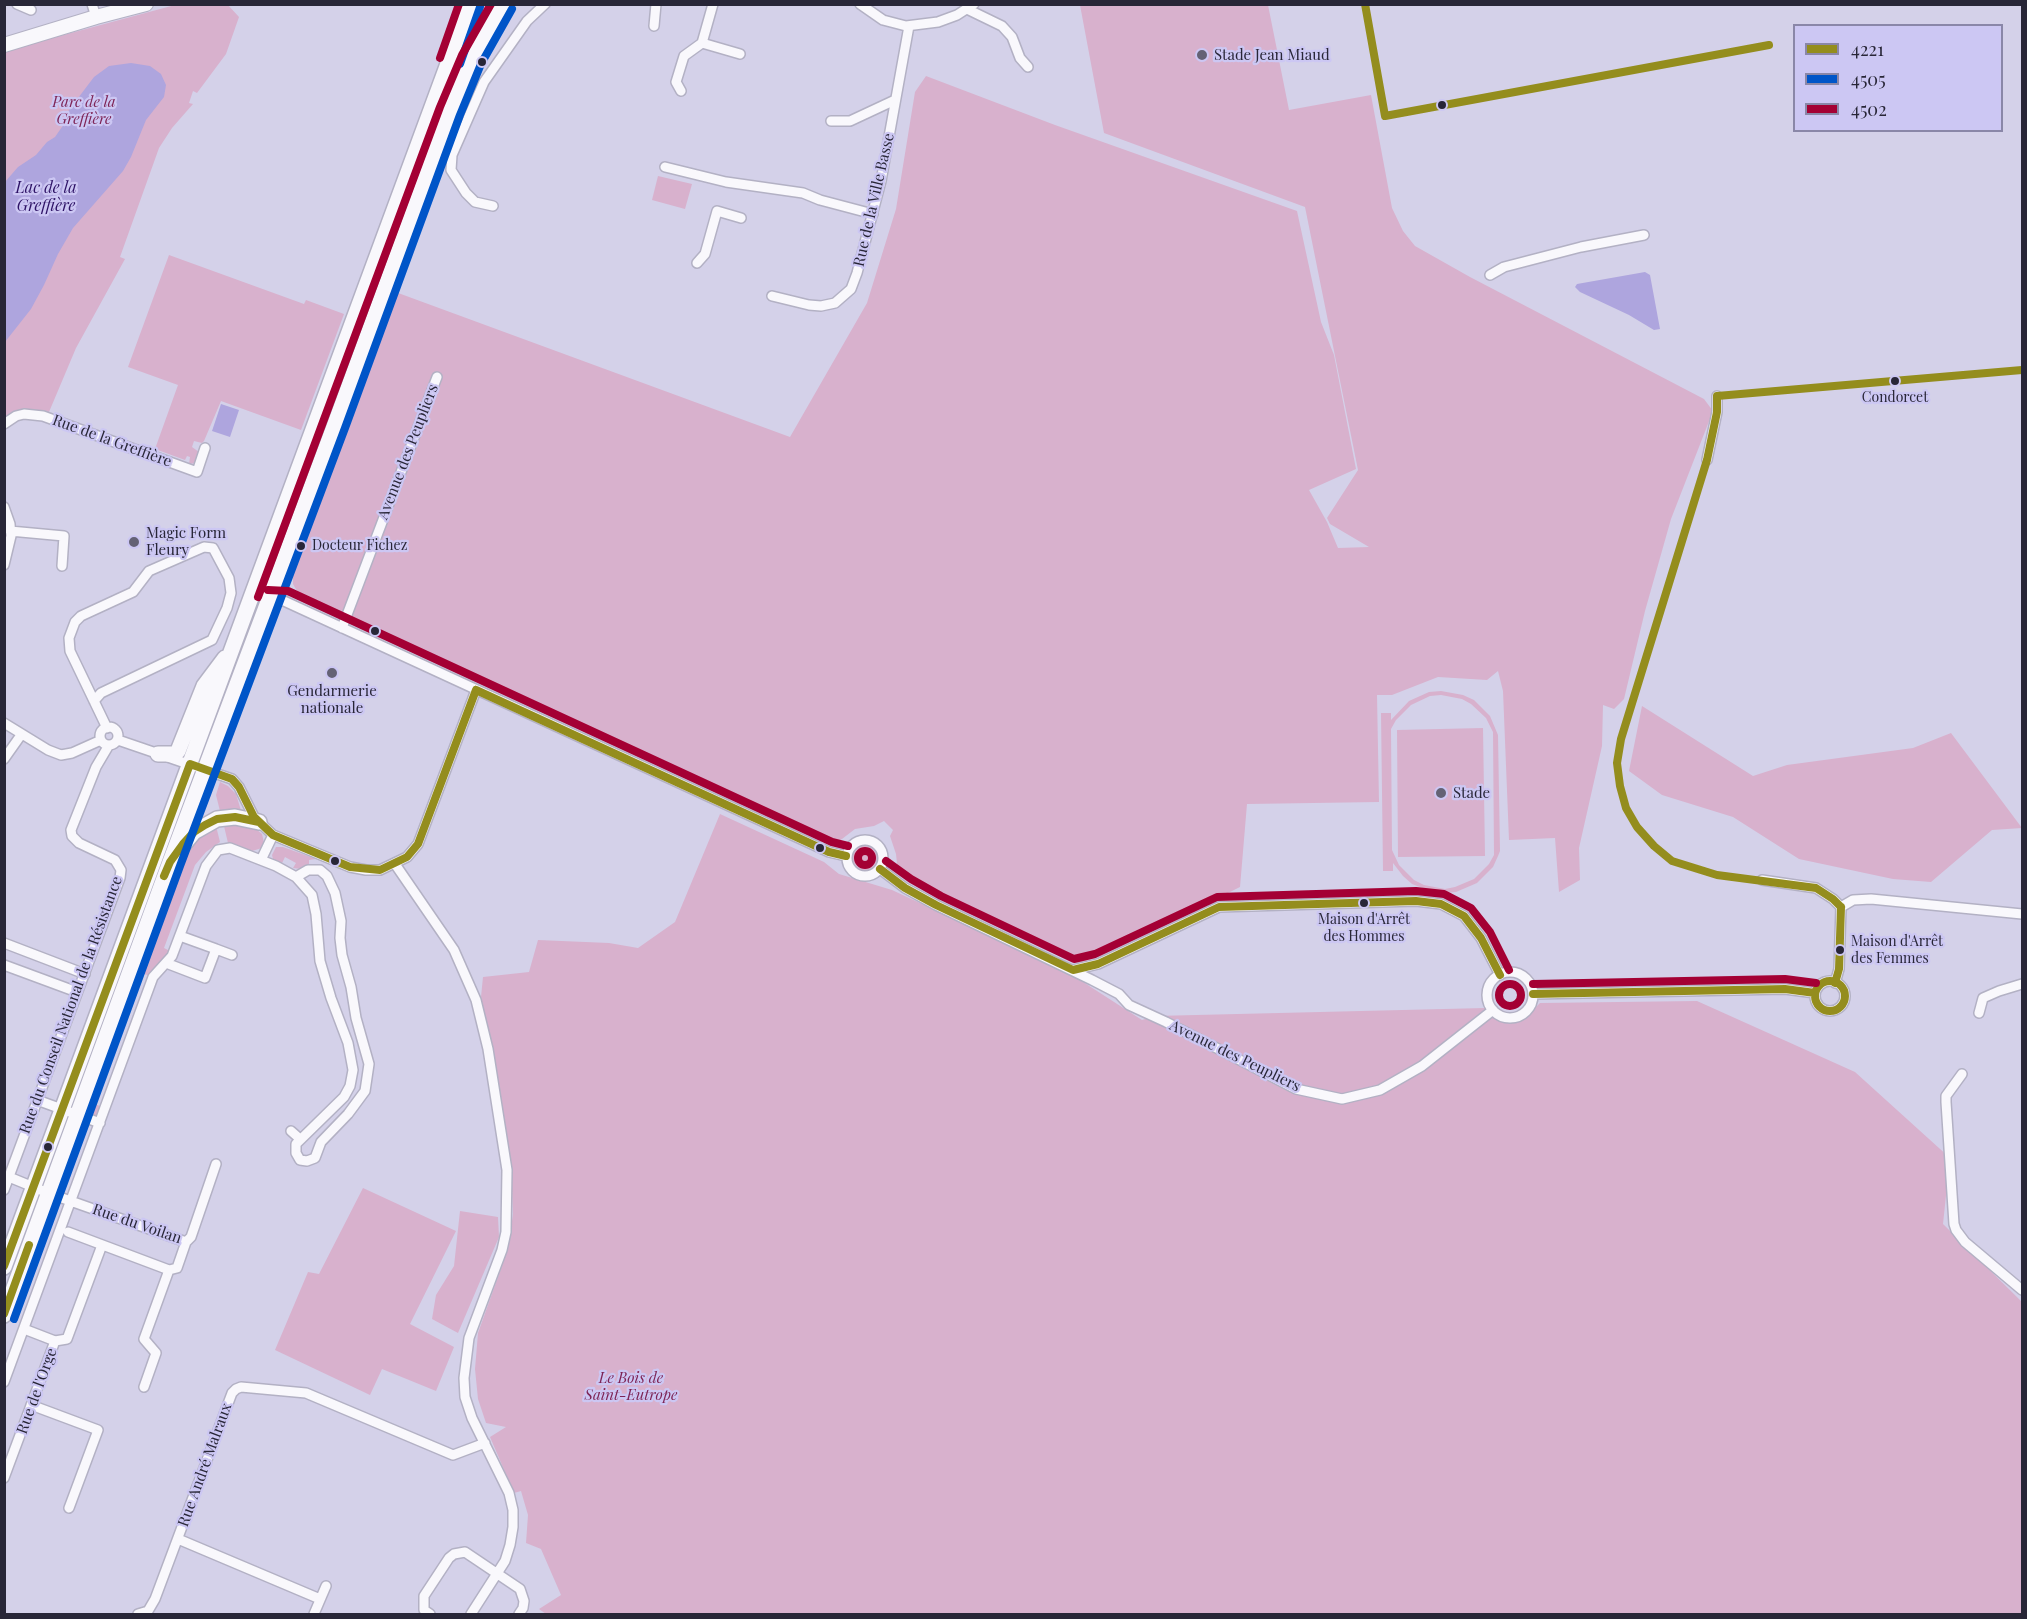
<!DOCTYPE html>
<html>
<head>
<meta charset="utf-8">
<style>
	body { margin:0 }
	#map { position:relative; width:2027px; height:1619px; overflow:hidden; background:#d4d1e9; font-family:"Playfair Display",serif }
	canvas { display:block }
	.frame { position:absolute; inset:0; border:6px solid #282637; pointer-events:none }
	.legend { position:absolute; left:1793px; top:24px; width:210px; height:108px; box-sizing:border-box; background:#ccc7f3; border:2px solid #8a87a8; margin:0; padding:8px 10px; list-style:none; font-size:18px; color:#282637 }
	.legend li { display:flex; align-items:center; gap:12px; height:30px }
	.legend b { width:30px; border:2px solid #8a87a8 }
</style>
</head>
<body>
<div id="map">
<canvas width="2027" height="1619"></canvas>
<div class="frame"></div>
<ul class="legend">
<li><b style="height:8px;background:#948d1d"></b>4221</li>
<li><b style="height:8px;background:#0055c8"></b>4505</li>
<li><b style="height:8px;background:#a40034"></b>4502</li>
</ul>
</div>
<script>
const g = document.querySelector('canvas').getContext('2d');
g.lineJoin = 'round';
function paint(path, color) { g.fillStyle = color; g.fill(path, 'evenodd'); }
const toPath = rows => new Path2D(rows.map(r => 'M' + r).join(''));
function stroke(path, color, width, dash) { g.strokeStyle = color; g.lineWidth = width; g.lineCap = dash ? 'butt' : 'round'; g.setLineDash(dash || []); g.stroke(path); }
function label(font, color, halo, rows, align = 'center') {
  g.font = font + ' "Playfair Display",serif'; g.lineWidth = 4.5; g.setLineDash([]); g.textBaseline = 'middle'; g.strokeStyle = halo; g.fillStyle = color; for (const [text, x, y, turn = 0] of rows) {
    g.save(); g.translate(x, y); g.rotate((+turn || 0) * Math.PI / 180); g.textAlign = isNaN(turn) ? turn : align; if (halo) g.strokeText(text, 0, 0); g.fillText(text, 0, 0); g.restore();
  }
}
const green = toPath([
	[175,5,228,5,239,17,226,54,197,93,193,91,189,103,193,104,172,128,159,148,120,257,125,259,76,348,49,412,26,409,14,411,5,418,4,51],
	[1080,5,1268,5,1289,110,1371,95,1392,208,1403,231,1415,246,1470,277,1704,399,1713,411,1671,519,1645,611,1624,699,1614,709,1603,705,1602,746,1579,848,1580,880,1559,892,1555,838,1509,840,1503,691,1498,671,1487,680,1438,677,1392,695,1377,695,1379,802,1247,804,1240,887,1101,956,1079,963,905,878,898,873,896,854,890,836,893,830,884,821,874,826,855,829,842,839,832,843,301,598,293,584,293,568,390,290,790,437,867,303,896,209,915,92,926,76,1055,125,1297,211,1321,322,1334,355,1356,469,1309,490,1327,522,1338,548,1369,547,1330,524,1327,518,1358,470,1305,207,1104,133],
	[658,176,692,184,685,209,652,200],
	[169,255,304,304,306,300,344,314,301,430,221,401,204,441,202,443,194,441,192,447,199,452,196,463,189,464,190,457,187,456,185,460,155,449,178,385,128,367],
	[1441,691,1463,695,1474,700,1490,716,1498,735,1500,851,1498,856,1493,867,1477,883,1456,892,1445,893,1433,892,1412,884,1403,876,1393,863,1393,871,1383,871,1381,713,1391,713,1391,720,1409,701,1429,692],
	[1441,695,1462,699,1471,704,1486,718,1493,732,1494,855,1489,864,1474,879,1455,887,1445,889,1424,885,1414,880,1399,865,1392,850,1391,729,1396,720,1411,705,1430,696],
	[1642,706,1753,776,1787,765,1913,748,1951,733,2022,828,1992,830,1931,882,1893,879,1799,859,1733,817,1662,795,1629,771],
	[1483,728,1485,856,1398,857,1397,730],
	[220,782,228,786,236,794,242,814,221,815,216,795],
	[720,814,824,862,839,874,892,890,1066,971,1142,1020,1155,1016,1485,1008,1501,1021,1522,1021,1540,1003,1697,1001,1855,1072,1950,1158,1943,1224,2022,1302,2022,1614,546,1614,539,1609,561,1595,541,1549,526,1543,528,1515,521,1491,514,1493,490,1437,506,1427,486,1423,478,1399,475,1369,478,1333,508,1249,513,1214,511,1167,492,1047,481,997,483,977,529,972,538,940,609,943,638,948,675,922],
	[223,822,250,824,262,834,264,843,262,848,252,851,228,843],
	[216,826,220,842,206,852,195,865,164,948,170,951,151,976,144,974,95,1104,102,1107,98,1115,92,1116,87,1113,87,1107,180,854,185,847],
	'852 858a13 13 0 1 1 26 0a13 13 0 1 1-26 0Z',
	[276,847,283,847,316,859,309,860,309,866,301,869,293,868,296,863,285,857,282,863,273,859,272,855],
	[363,1188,456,1231,410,1324,454,1347,436,1391,382,1369,370,1395,275,1350,308,1272,319,1274],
	[460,1211,498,1217,499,1237,458,1333,432,1319,436,1295,454,1266]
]);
const water = toPath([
	[131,63,150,66,161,74,166,85,164,97,146,120,131,157,123,171,73,228,58,254,44,285,31,309,5,342,5,182,18,167,36,155,47,142,55,137,64,124,69,110,94,77,109,66],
	[1645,272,1650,275,1660,329,1654,330,1629,315,1580,292,1575,287,1577,284],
	[221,404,239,410,230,437,212,431]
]);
const minor = toPath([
	[17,4,31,10],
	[92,4,96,17],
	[860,4,883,20,906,26,938,22,957,15,974,4],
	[967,9,1002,26,1012,37,1020,58,1028,67],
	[654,26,656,4],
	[702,43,713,4],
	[681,91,676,82,684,56,702,43,740,54],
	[831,121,850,121,895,100],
	[665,167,726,182,803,193,820,200,873,214],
	[493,206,475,202,466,193,451,170,452,155,484,82,527,21,545,4],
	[697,263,705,254,717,211,741,218],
	[1490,275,1504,267,1581,247,1644,235],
	[772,296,809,305,821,306,835,303,851,289,857,273,881,181,909,26],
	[4,424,16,416,24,414,43,416,197,472,205,448],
	[1707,460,1717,412,1717,396],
	[4,507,10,524,11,536,4,565],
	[10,531,64,536,62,566],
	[257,585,268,601,284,601,829,852,846,856],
	[342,628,437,377],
	[94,701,101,693,212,640,227,608,231,593,229,578,213,548,204,547,149,571,133,592,81,616,75,622,69,638,70,651,107,728],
	[4,723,48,750,61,755,72,753,101,740],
	'100 736a9 9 0 1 1 18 0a9 9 0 1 1-18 0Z',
	[118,740,232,779,239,787,254,817,273,835,350,867,366,870,380,870,407,857,418,844,476,690],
	[4,759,21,735],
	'847 858a18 18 0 1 1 36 0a18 18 0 1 1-36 0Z',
	[261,860,273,835],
	[395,864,454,950,476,1000,488,1049,507,1170,506,1232,502,1250,469,1338,464,1378,465,1397,472,1418,509,1493,513,1510,513,1527,510,1545,505,1561,471,1614],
	[880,869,905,888,936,905,1092,980,1119,994,1129,1005,1166,1022,1296,1089,1342,1099,1380,1090,1422,1066,1493,1010],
	[1762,880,1816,888,1833,899,1841,907],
	[1841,907,1853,900,1871,899,2022,914],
	[4,943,85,974],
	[216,949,232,955],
	[166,963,205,978,216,949,180,936],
	[4,965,77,992],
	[1073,970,1098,964,1219,907,1416,901,1441,904,1464,916,1481,938,1500,975],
	'1487 995a23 23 0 1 1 46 0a23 23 0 1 1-46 0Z',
	'1815 996a15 15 0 1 1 30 0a15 15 0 1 1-30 0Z',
	[1835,983,1839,969,1841,907],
	[1533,994,1785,989,1815,993],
	[1979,1013,1983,998,1999,991,2022,984],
	[1962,1074,1946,1096,1946,1102,1954,1224,1956,1230,1965,1242,2022,1290],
	[37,1100,100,1123],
	[291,1131,300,1139],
	[9,1177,48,1193,186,1242],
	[4,1190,120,878,121,870,115,860,79,843,72,836,71,830,96,767,109,745],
	[68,1232,169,1270,144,1339,156,1353,144,1387],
	[169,1270,177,1268,186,1242,191,1237,216,1164],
	[24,1329,55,1341],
	[4,1382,153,977,172,956,206,866,218,850,230,848,276,866,296,877,312,895,316,914,320,961,331,998,348,1043,353,1070,350,1086,344,1097,296,1144,296,1153,300,1160,307,1161,315,1158,321,1142,348,1114,365,1091,369,1064,356,1018,351,987,342,955,340,938,341,921,335,893,327,876,320,870,308,870,296,877],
	[31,1405,98,1430,69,1508],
	[4,1478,55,1341,67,1339,102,1245],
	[178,1539,320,1599],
	[138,1614,148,1611,155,1599,232,1393,236,1389,241,1387,306,1393,453,1455,485,1443],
	[314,1614,326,1586],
	[430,1614,424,1610,424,1596,449,1558,454,1554,465,1552,520,1589,524,1601,523,1608,519,1614]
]);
const secondary = toPath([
	[4,45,96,17,146,4]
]);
const primary = toPath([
	[158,754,175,754,178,751,204,686,225,658],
	[179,850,194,832,217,819,235,817,259,822],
	[4,1267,470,4],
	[4,1315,170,862,335,424,450,111,472,59,503,4]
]);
const bus1 = toPath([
	[1365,4,1385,116],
	[1385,116,1769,45],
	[1717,396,1717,412,1707,460,1621,739,1617,763,1620,786,1626,808,1637,827,1654,846,1672,861,1717,875,1816,888,1833,899,1841,907],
	[1717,396,2022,370],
	[476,690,829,852,846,856],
	[880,869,905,888,936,905,1073,970,1098,964,1219,907,1416,901,1441,904,1464,916,1481,938,1500,975],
	[164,876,170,862,183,844,194,832,205,825,217,819,235,817,259,822],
	'1815 996a15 15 0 1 1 30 0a15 15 0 1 1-30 0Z',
	[1835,983,1839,969,1841,907],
	[1533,994,1785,989,1815,993],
	[4,1266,190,764,232,779,239,787,254,817,273,835,350,867,380,870,407,857,418,844,476,690],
	[4,1314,29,1245]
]);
const bus2 = toPath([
	[460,64,480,7],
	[14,1319,180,866,345,428,460,115,481,64,512,9]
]);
const bus3 = toPath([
	[440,58,459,4],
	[268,590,288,591,832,842,848,846],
	[258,597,440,107,462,55,491,4],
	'858 858a7 7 0 1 1 14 0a7 7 0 1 1-14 0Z',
	[886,861,911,879,941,896,1074,959,1095,954,1217,897,1416,891,1444,894,1471,908,1490,932,1509,970],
	'1499 995a11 11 0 1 1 22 0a11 11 0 1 1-22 0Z',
	[1533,984,1785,979,1816,983]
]);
const markers = [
	[1202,55,6,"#646275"],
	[482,62,5,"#282637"],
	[1442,105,5,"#282637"],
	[1895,381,5,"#282637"],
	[134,542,6,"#646275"],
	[301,546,5,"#282637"],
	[375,631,5,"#282637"],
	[332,673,6,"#646275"],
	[1441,793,6,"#646275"],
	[820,848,5,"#282637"],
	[335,861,5,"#282637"],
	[1364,903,5,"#282637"],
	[1840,950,5,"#282637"],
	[48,1147,5,"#282637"]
];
const busNames = [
	["Condorcet",1895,398],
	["Docteur Fichez",312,546,"left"],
	["Maison d'Arrêt",1364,920],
	["des Hommes",1364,937],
	["Maison d'Arrêt",1851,942,"left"],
	["des Femmes",1851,959,"left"]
];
const poiNames = [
	["Stade Jean Miaud",1214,55],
	["Magic Form",146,533],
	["Fleury",146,550],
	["Gendarmerie",332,691,"center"],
	["nationale",332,708,"center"],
	["Stade",1453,793]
];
const parkNames = [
	["Parc de la",84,102],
	["Greffière",84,119],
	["Le Bois de",631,1378],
	["Saint-Eutrope",631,1395]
];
const streetNames = [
	["Rue de la Ville Basse",874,200,-77],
	["Rue de la Greffière",112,441,20],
	["Avenue des Peupliers",408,452,-69],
	["Rue du Conseil National de la Résistance",71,1005,-70],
	["Avenue des Peupliers",1235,1056,26],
	["Rue du Voilan",137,1224,19],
	["Rue de l'Orge",37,1391,-70],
	["Rue André Malraux",205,1465,-70]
];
const waterNames = [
	["Lac de la",46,188],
	["Greffière",46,206]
];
paint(green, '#d8b1cd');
paint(water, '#aea5de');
stroke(minor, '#b3b1c4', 12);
stroke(secondary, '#b3b1c4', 16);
stroke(primary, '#b3b1c4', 18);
stroke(minor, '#f9f8fc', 9);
stroke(secondary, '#f9f8fc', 14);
stroke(primary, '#f9f8fc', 15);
stroke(bus1, '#948d1d', 8);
stroke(bus2, '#0055c8', 8);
stroke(bus3, '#a40034', 8);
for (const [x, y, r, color] of markers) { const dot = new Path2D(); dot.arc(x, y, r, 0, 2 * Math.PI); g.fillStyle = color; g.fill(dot); stroke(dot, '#ccc7f3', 2); }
label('14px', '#282637', '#ccc7f3', busNames);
label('15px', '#282637', '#ccc7f3', poiNames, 'left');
label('italic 15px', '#7e2456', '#ccc7f3', parkNames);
label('15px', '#282637', '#ccc7f3', streetNames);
label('italic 16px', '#2e1366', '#ccc7f3', waterNames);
</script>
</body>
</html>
